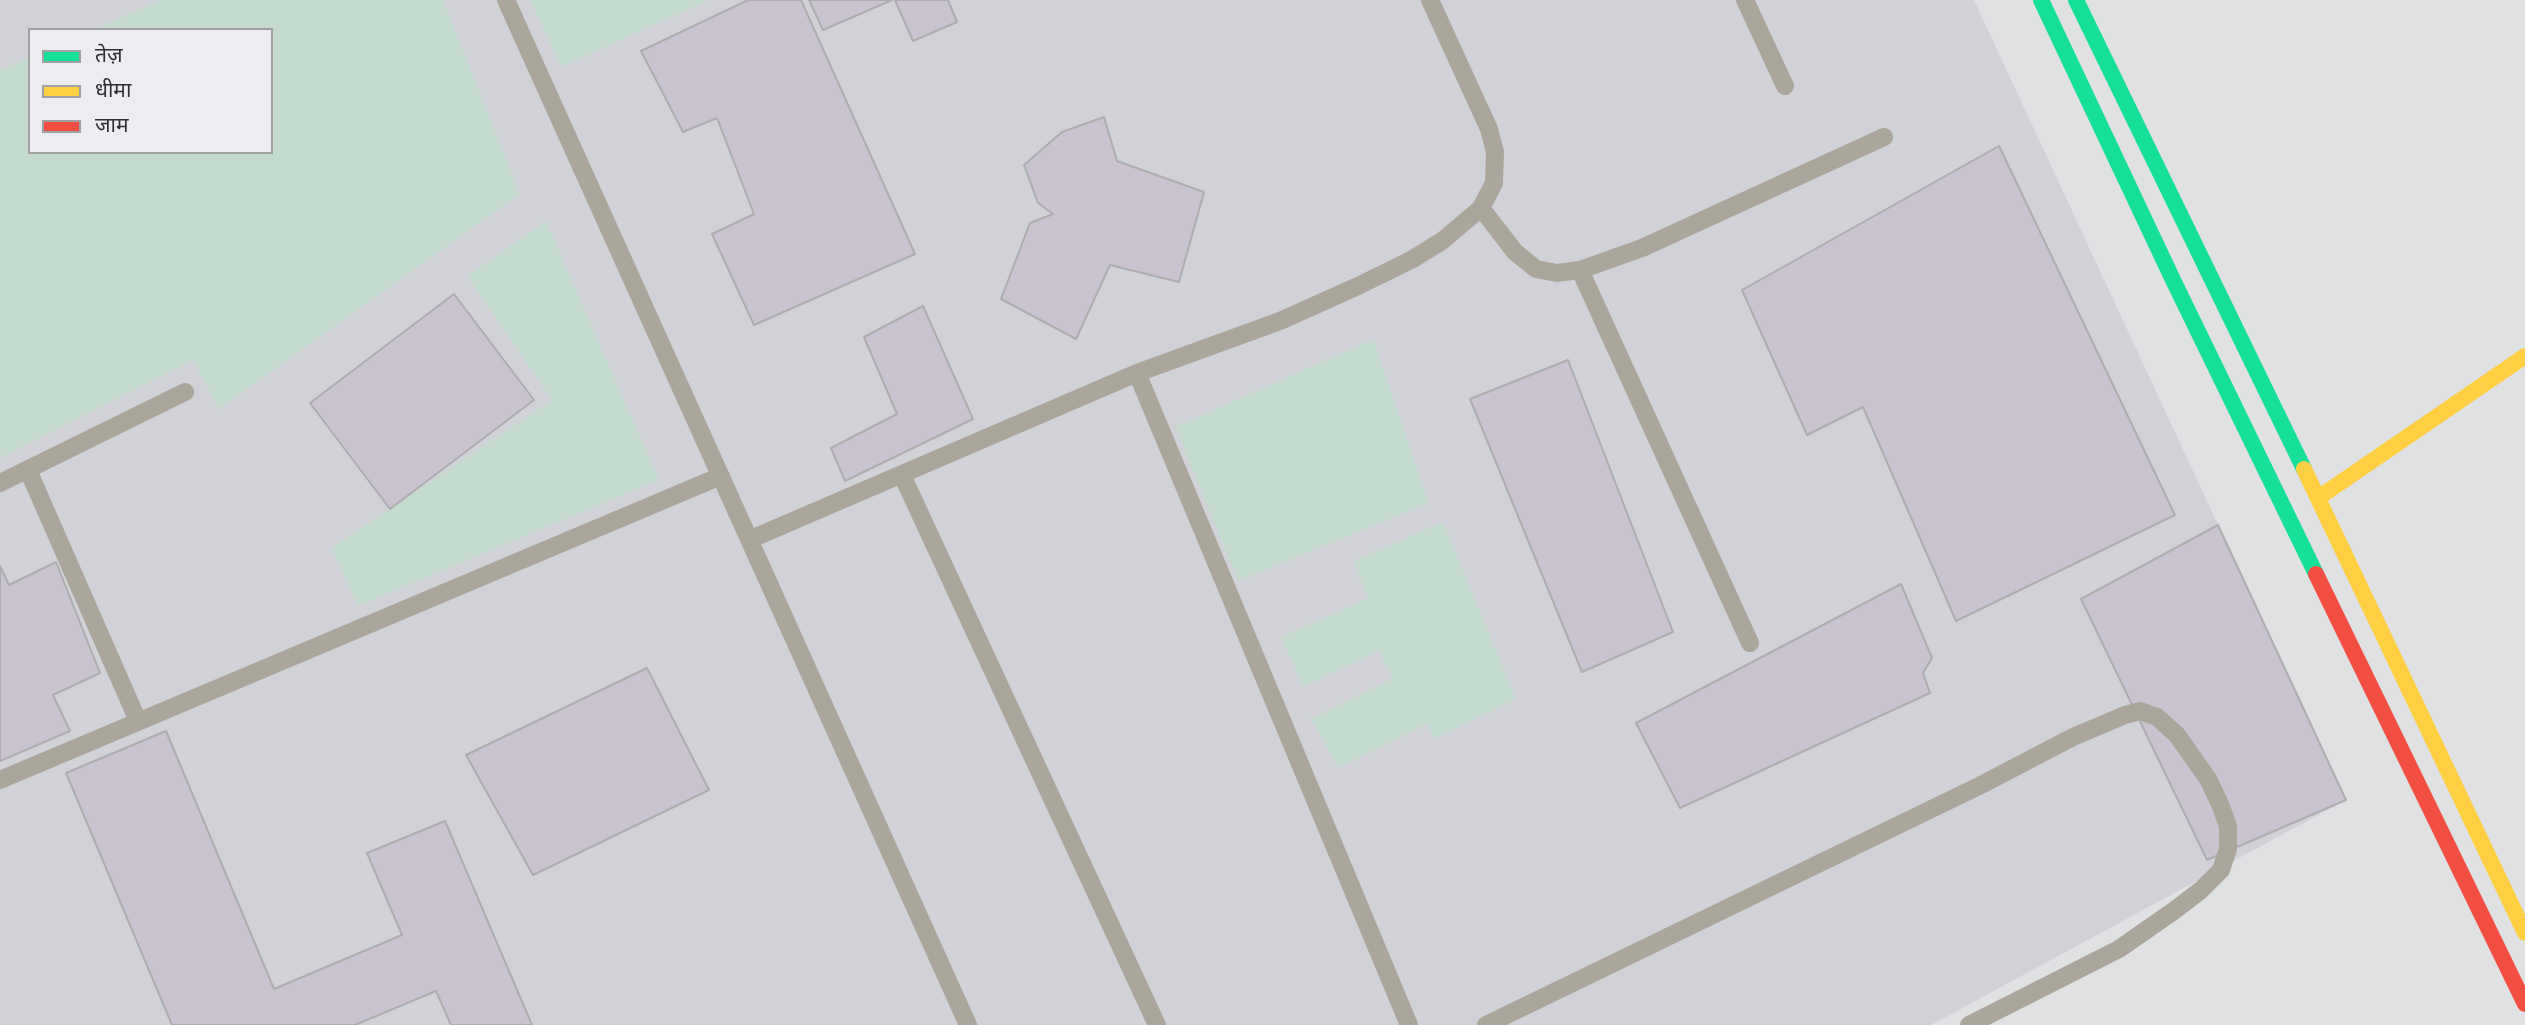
<!DOCTYPE html>
<html>
<head>
<meta charset="utf-8">
<style>
	body { margin:0 }
	#map { position:relative; width:2525px; height:1025px; overflow:hidden; background:#e0e1e3; font-family:Cabin,"Noto Sans Devanagari",sans-serif }
	canvas { display:block }
	.legend { position:absolute; left:28px; top:28px; width:245px; height:126px; box-sizing:border-box; background:#ededf1; border:2px solid #a1a1a4; margin:0; padding:9px 12px; list-style:none; font-size:21px; color:#2e2f30 }
	.legend li { display:flex; align-items:center; gap:14px; height:35px }
	.legend b { width:35px; border:2px solid #a1a1a4 }
</style>
</head>
<body>
<div id="map">
<canvas width="2525" height="1025"></canvas>
<ul class="legend">
<li><b style="height:9px;background:#16e098"></b>तेज़</li>
<li><b style="height:9px;background:#ffcf43"></b>धीमा</li>
<li><b style="height:9px;background:#f24e42"></b>जाम</li>
</ul>
</div>
<script>
const g = document.querySelector('canvas').getContext('2d');
g.lineJoin = 'round';
function paint(path, color) { g.fillStyle = color; g.fill(path, 'evenodd'); }
const toPath = rows => new Path2D(rows.map(r => 'M' + r).join(''));
function stroke(path, color, width, dash) { g.strokeStyle = color; g.lineWidth = width; g.lineCap = dash ? 'butt' : 'round'; g.setLineDash(dash || []); g.stroke(path); }
const built = toPath([
	[0,0,1974,0,2346,800,1931,1025,0,1025],
	[30,30,271,30,271,152,30,152]
]);
const green = toPath([
	[161,0,443,0,520,194,219,409,193,360,0,458,0,70,30,57,30,152,271,152,271,30,93,30],
	[530,0,709,0,561,67],
	[546,221,659,480,358,606,331,548,552,400,467,276],
	[1373,339,1429,503,1238,581,1175,427],
	[1443,522,1516,699,1434,739,1427,724,1338,768,1311,719,1392,679,1379,651,1303,687,1281,637,1368,598,1353,561]
]);
const building = toPath([
	[748,0,801,0,915,254,754,325,712,234,754,214,717,118,683,132,641,51,748,0],
	[809,0,892,0,823,30,809,0],
	[895,0,948,0,957,22,913,41,895,0],
	[1104,117,1117,161,1204,192,1179,282,1110,265,1076,339,1001,299,1030,223,1053,214,1038,203,1024,165,1062,132,1104,117],
	[1999,146,2175,515,1956,621,1863,407,1807,435,1742,290,1999,146],
	[454,294,534,400,390,509,310,403,454,294],
	[923,306,973,419,845,481,831,448,897,414,864,337,923,306],
	[1568,360,1673,632,1582,672,1470,399,1568,360],
	[2218,525,2346,800,2207,860,2081,599,2218,525],
	[56,562,100,673,53,695,70,731,0,761,0,566,9,585,56,562],
	[1901,584,1932,658,1923,673,1930,693,1680,808,1636,723,1901,584],
	[647,668,709,790,533,875,466,755,647,668],
	[166,731,274,989,402,935,367,853,445,821,532,1025,451,1025,436,991,355,1025,172,1025,66,773,166,731]
]);
const lane = toPath([
	[506,0,968,1025],
	[1745,0,1785,86],
	[1481,208,1515,252,1536,269,1557,273,1580,270,1642,248,1884,137],
	[1580,270,1750,643],
	[1137,373,1409,1025],
	[28,470,138,721],
	[902,475,1157,1025],
	[0,483,185,392],
	[751,539,1137,373,1280,321,1358,286,1411,260,1442,241,1481,208,1494,183,1495,152,1489,129,1430,0],
	[0,780,721,476],
	[1486,1025,1981,785,2073,737,2125,715,2140,711,2157,717,2177,735,2208,779,2220,804,2228,826,2228,849,2221,870,2201,890,2175,910,2119,949,1969,1025]
]);
const fast = toPath([
	[2041,0,2174,282,2316,574],
	[2076,0,2304,469]
]);
const slow = toPath([
	[2304,469,2525,933],
	[2318,498,2525,356]
]);
const jam = toPath([
	[2316,574,2525,1004]
]);
paint(built, '#d1d2d8');
paint(green, '#c4dacf');
paint(building, '#c9c4cf');
stroke(building, '#aeaeb0', 2);
stroke(lane, '#aaa69c', 18);
stroke(fast, '#16e098', 16);
stroke(slow, '#ffcf43', 16);
stroke(jam, '#f24e42', 16);
</script>
</body>
</html>
